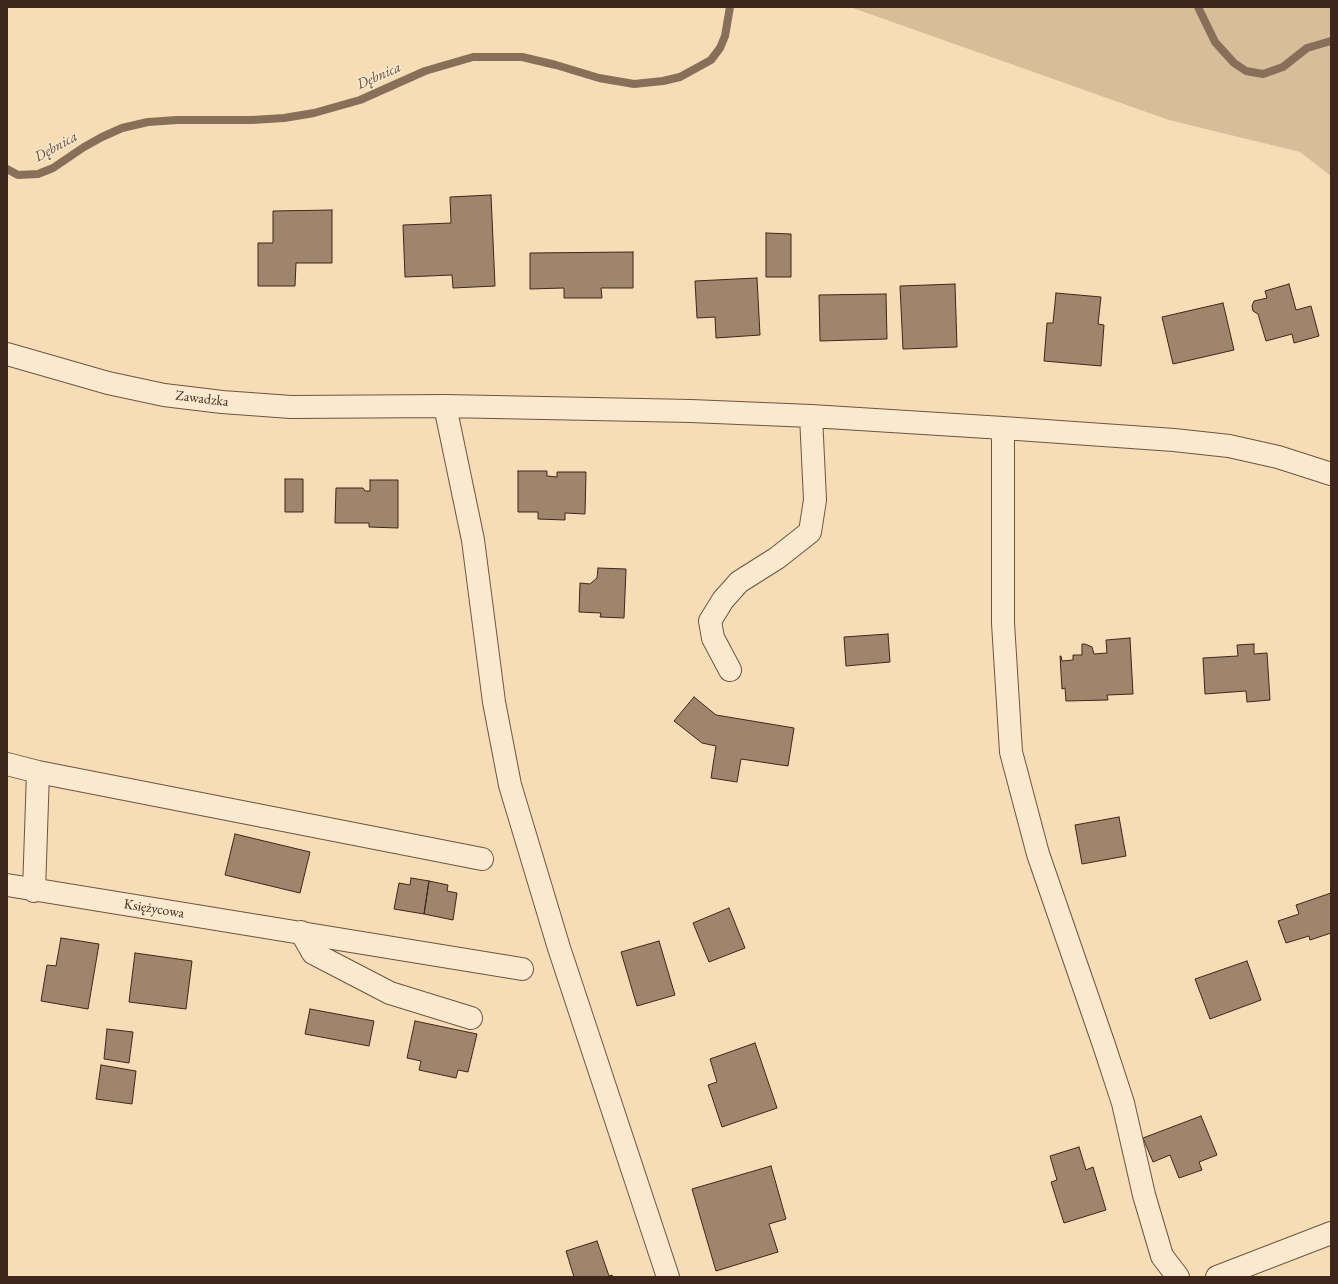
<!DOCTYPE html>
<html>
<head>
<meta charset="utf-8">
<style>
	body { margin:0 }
	#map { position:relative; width:1338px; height:1284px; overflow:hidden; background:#f6ddb5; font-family:"EB Garamond",serif }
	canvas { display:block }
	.frame { position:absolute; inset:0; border:8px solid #3f261d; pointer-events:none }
</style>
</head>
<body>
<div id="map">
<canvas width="1338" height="1284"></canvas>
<div class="frame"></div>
</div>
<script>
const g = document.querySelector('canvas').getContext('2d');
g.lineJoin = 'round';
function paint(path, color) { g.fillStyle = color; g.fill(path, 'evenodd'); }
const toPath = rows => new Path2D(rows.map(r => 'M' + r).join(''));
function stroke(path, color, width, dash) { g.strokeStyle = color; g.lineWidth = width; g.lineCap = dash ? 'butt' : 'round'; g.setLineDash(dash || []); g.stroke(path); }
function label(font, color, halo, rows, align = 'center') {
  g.font = font + ' "EB Garamond",serif'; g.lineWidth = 3; g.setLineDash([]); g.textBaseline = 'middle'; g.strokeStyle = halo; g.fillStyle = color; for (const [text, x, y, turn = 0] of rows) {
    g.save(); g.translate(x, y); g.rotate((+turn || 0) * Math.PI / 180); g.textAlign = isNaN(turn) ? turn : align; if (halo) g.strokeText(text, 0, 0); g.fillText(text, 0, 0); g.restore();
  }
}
const green = toPath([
	[850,7,1331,7,1331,176,1300,152,1169,120]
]);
const stream = toPath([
	[1198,7,1215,42,1234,63,1246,71,1263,74,1283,67,1307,48,1331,41],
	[7,169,18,175,38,174,53,168,84,147,102,137,122,128,148,122,177,120,252,120,284,118,314,113,360,100,425,71,473,57,522,57,556,65,599,78,634,84,663,81,680,77,711,60,720,48,725,36,730,7]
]);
const building = toPath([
	[491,195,495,286,453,288,452,275,405,277,403,225,451,223,450,197,491,195],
	[332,210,332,263,296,263,295,286,258,286,258,243,273,243,273,211,332,210],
	[766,233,791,234,791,277,766,277,766,233],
	[633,252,633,288,601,288,602,298,564,298,564,288,530,289,530,253,633,252],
	[757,278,760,335,716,338,715,317,697,318,695,281,757,278],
	[955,284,957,347,903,349,900,286,955,284],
	[1289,284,1296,310,1311,306,1319,336,1294,343,1292,334,1266,341,1258,314,1253,311,1252,306,1254,301,1267,298,1265,291,1289,284],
	[1056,293,1101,297,1098,324,1104,325,1101,366,1044,361,1047,323,1053,323,1056,293],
	[886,294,887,339,820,341,819,295,886,294],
	[1223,303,1234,350,1173,364,1162,317,1223,303],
	[518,471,547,471,547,476,557,477,557,472,586,472,585,514,565,513,565,520,538,519,538,512,518,512,518,471],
	[285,479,303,479,303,512,285,512,285,479],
	[370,480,398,480,398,528,369,527,369,523,335,523,336,488,363,488,365,491,370,491,370,480],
	[598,568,626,569,624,618,600,617,601,613,579,612,580,583,590,584,597,578,598,568],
	[888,634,890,662,846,666,844,637,888,634],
	[1130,638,1133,694,1107,695,1108,700,1066,701,1065,688,1062,689,1060,656,1061,656,1062,661,1073,660,1073,655,1082,655,1082,644,1085,644,1092,647,1094,654,1107,653,1106,640,1130,638],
	[1254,644,1254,654,1267,653,1270,700,1247,702,1246,691,1205,694,1203,658,1238,656,1237,645,1254,644],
	[694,697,716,715,794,728,788,766,741,759,737,782,711,778,716,746,702,743,674,721,694,697],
	[1119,817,1126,856,1082,864,1075,825,1119,817],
	[235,834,310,852,300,893,225,875,235,834],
	[411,878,429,881,424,914,394,909,399,883,410,885,411,878],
	[429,881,448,885,447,891,457,893,453,920,424,914,429,881],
	[1331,893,1331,933,1310,940,1309,936,1286,943,1278,921,1299,914,1296,905,1331,893],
	[729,908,745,948,709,962,693,923,729,908],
	[61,938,99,944,88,1009,41,1001,47,965,56,966,61,938],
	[659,941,675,995,637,1006,621,952,659,941],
	[135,953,192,961,186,1009,129,1002,135,953],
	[1247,961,1261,1000,1210,1019,1195,979,1247,961],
	[310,1009,374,1021,369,1046,305,1034,310,1009],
	[415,1021,477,1034,468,1072,458,1070,456,1078,419,1070,421,1061,407,1058,415,1021],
	[107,1029,133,1032,129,1063,104,1059,107,1029],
	[755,1043,777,1108,722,1127,708,1085,717,1082,710,1059,755,1043],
	[101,1065,136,1071,132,1104,96,1099,101,1065],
	[1201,1116,1217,1155,1199,1162,1202,1170,1179,1178,1170,1155,1153,1162,1143,1138,1201,1116],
	[1079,1147,1086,1170,1093,1167,1106,1210,1064,1223,1051,1182,1057,1180,1050,1156,1079,1147],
	[771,1166,786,1219,769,1224,778,1252,716,1271,692,1189,771,1166],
	[597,1241,609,1276,612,1275,613,1277,574,1277,566,1251,597,1241]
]);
const minor = toPath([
	[7,354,108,383,164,395,222,402,291,407,445,406,691,411,811,416,1003,428,1174,440,1229,446,1278,457,1331,474],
	[445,406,473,540,494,702,510,785,559,948,668,1277],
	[1003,428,1003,623,1011,752,1038,854,1104,1045,1123,1103,1144,1195,1162,1256,1178,1277],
	[730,670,713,638,710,621,723,600,739,582,777,558,810,532,815,500,811,416],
	[7,764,38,772,482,859],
	[7,885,522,969],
	[34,891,38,772],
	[301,932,313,953,390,993,471,1018],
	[1217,1277,1331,1233]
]);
const streetNames = [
	["Zawadzka",202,399,7],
	["Księżycowa",154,909,9]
];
const waterNames = [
	["Dębnica",379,76,-24],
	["Dębnica",56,147,-29]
];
paint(green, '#d7be9b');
stroke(stream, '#886f59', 8);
paint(building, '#9e856c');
stroke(building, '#3f261d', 1);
stroke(minor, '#6d5443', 24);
stroke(minor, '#f9e9cf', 22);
label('14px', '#3f261d', '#f9e9cf', streetNames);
label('italic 15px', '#634a3b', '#f9e9cf', waterNames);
</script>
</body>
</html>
